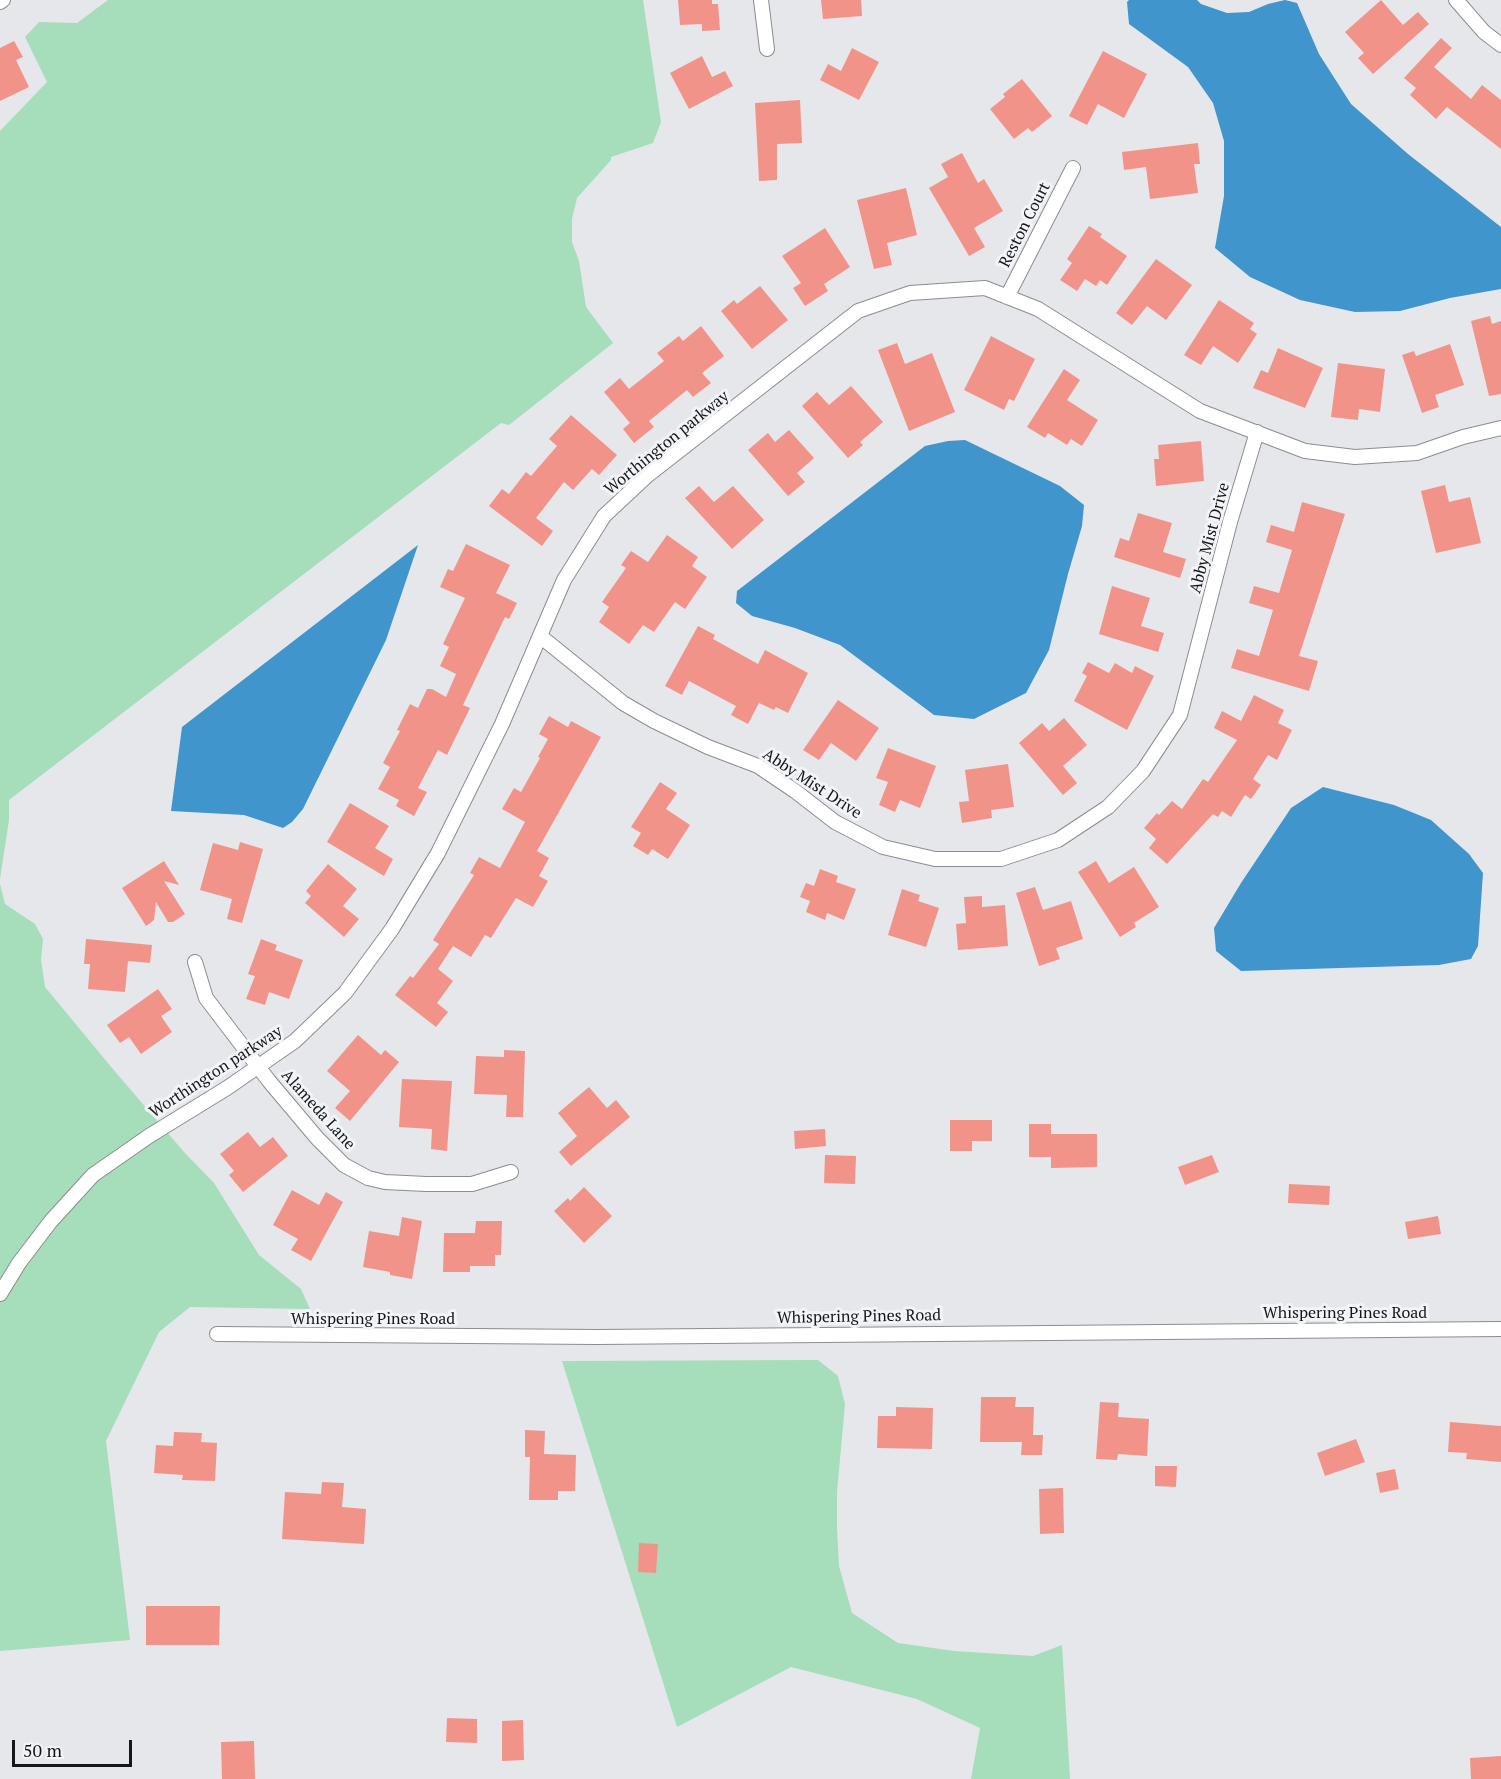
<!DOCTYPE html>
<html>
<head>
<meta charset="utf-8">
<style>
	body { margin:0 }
	#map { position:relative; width:1501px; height:1779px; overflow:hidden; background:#e5e7eb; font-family:"PT Serif",serif }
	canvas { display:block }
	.scale { position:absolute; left:12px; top:1740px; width:120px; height:27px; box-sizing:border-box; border:3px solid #161618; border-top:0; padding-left:8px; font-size:18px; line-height:21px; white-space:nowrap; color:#161618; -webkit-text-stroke:4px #f2f4f8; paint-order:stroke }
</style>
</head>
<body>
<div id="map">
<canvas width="1501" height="1779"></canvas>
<div class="scale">50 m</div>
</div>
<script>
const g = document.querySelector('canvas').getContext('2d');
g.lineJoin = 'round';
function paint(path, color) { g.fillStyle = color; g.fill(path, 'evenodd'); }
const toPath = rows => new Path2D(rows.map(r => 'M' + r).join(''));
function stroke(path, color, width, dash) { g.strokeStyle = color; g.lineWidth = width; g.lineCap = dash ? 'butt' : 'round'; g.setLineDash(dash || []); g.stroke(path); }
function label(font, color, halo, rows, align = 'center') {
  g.font = font + ' "PT Serif",serif'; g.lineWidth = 6; g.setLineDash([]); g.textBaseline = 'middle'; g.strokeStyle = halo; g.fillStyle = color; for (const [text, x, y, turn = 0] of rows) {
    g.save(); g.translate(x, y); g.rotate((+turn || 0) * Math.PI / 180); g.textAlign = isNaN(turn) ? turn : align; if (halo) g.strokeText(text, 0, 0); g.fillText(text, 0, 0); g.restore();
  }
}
const green = toPath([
	[108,0,643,0,661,122,653,143,611,157,611,160,577,198,572,219,572,242,579,261,586,307,613,343,509,425,501,423,9,800,9,820,0,879,0,131,47,82,25,37,39,22,77,23],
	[0,884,5,904,35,924,43,939,41,960,45,987,112,1068,184,1152,214,1183,259,1255,301,1289,310,1309,190,1307,159,1332,106,1441,130,1640,0,1651],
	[818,1360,838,1376,845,1404,837,1492,837,1528,839,1566,852,1613,898,1643,954,1651,1033,1656,1062,1645,1070,1779,971,1779,980,1728,917,1699,791,1667,677,1727,562,1361]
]);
const water = toPath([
	[1129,0,1197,0,1201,4,1227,13,1249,12,1268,4,1285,0,1297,3,1319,54,1351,104,1408,154,1501,227,1501,289,1450,298,1400,311,1355,312,1300,300,1250,277,1215,248,1224,196,1224,141,1213,103,1188,67,1129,24,1127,2],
	[965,440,1060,486,1084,505,1082,526,1068,574,1049,650,1026,693,974,719,934,715,840,645,795,628,752,616,736,603,737,591,925,446,948,441],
	[418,545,386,640,303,809,292,822,283,828,244,815,171,811,182,727],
	[1323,787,1394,805,1431,820,1469,854,1483,873,1478,946,1471,959,1439,965,1241,971,1216,951,1214,928,1241,883,1291,808]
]);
const building = toPath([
	[678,0,712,0,712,4,718,4,720,30,702,31,702,24,680,25],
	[821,0,861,0,862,16,823,19],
	[1381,0,1403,25,1418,12,1429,24,1373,74,1358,58,1364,53,1345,32],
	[1441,38,1452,48,1434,67,1471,99,1482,85,1501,100,1501,149,1447,107,1436,119,1410,95,1416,88,1404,78],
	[14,41,23,57,16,60,29,87,0,101,0,48],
	[852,48,879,62,859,100,820,80,828,64,841,71],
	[1103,51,1147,74,1124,118,1098,104,1087,125,1069,116],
	[702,56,712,77,725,71,733,86,689,109,670,73],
	[1022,79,1052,116,1032,132,1028,128,1014,139,990,109,1005,97,1003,94],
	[800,100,802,143,777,144,777,180,759,181,755,103],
	[1198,143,1200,164,1194,164,1198,193,1150,199,1146,167,1124,170,1122,152],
	[962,153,978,183,984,179,1003,211,974,228,985,247,969,256,929,188,948,177,941,164],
	[906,188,917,235,887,243,892,265,874,269,857,200],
	[1089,226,1102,234,1100,237,1127,256,1107,285,1100,280,1096,286,1085,279,1077,291,1060,280,1072,263,1067,259],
	[825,228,850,267,824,284,828,291,805,306,793,288,801,283,782,256],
	[1156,259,1192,285,1166,320,1147,306,1132,325,1116,313],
	[760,286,788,320,752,349,721,311,734,300,737,304],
	[1219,300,1254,323,1250,329,1257,334,1238,363,1213,346,1201,365,1184,355],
	[1490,316,1492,324,1501,321,1501,394,1489,396,1471,321],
	[701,326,724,356,702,373,711,383,693,397,687,390,649,421,654,427,634,443,623,429,630,423,604,392,620,378,629,389,664,361,657,353,679,336,683,341],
	[991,336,1035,359,1014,401,1009,399,1004,410,964,390],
	[897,343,905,364,932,353,955,412,909,431,878,350],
	[1450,344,1464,385,1435,395,1439,407,1422,413,1402,355,1414,351,1416,356],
	[1278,348,1323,368,1305,408,1253,388,1261,370,1268,373],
	[1338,363,1385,369,1380,412,1359,409,1358,420,1331,417],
	[1064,369,1080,380,1067,400,1098,420,1082,446,1071,439,1067,445,1048,433,1045,438,1027,427],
	[851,386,883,422,860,442,863,445,848,458,802,406,817,392,829,405],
	[571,415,617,455,599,475,592,469,573,490,564,482,536,518,553,531,542,546,489,506,502,489,509,494,526,472,531,476,557,446,549,439],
	[789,430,814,458,797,473,805,482,788,496,748,450,768,433,775,442],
	[1201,441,1204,481,1156,486,1154,459,1159,459,1158,445],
	[1445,485,1449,502,1470,497,1481,543,1436,553,1421,491],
	[699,486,714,502,733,486,764,520,732,549,685,498],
	[1302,502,1345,514,1299,656,1318,661,1309,691,1231,668,1237,649,1259,656,1273,610,1249,603,1254,586,1279,593,1292,550,1266,542,1271,525,1294,532],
	[1138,513,1172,523,1163,552,1186,559,1180,578,1114,557,1120,538,1129,541],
	[667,535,698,557,692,566,707,577,685,609,675,602,654,632,643,625,629,644,599,622,609,607,602,602,626,568,621,565,631,551,648,562],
	[466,544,510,565,496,593,517,603,509,619,505,617,463,705,470,708,447,755,438,750,418,788,427,792,414,816,396,806,399,800,378,789,390,767,383,763,400,731,397,730,410,704,418,708,427,689,432,689,446,697,456,674,440,666,449,647,443,644,465,598,440,587,448,569,453,571],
	[1112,586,1150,598,1141,626,1164,633,1158,652,1099,634],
	[698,626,715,635,713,639,758,664,765,650,808,673,788,713,776,707,774,710,759,703,748,724,731,715,736,706,689,681,682,695,665,686],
	[1088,662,1109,673,1115,663,1132,673,1135,666,1154,676,1127,730,1074,701,1087,676,1082,673],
	[1254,695,1284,710,1278,723,1292,730,1277,760,1268,755,1253,779,1261,785,1251,799,1245,795,1231,817,1222,811,1218,817,1213,814,1167,864,1149,848,1156,839,1144,828,1157,813,1159,815,1172,801,1182,809,1203,779,1208,782,1237,740,1214,728,1222,711,1241,721],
	[838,700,879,728,856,761,831,743,819,760,803,750],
	[549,716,568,727,571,721,601,737,537,851,549,858,539,876,548,881,533,907,516,898,491,938,485,935,471,957,453,946,438,969,453,981,437,1003,448,1012,436,1027,395,995,410,976,413,978,439,944,433,940,474,875,470,873,479,857,500,868,525,822,502,809,514,788,521,792,540,758,538,757,548,739,539,734],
	[1064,718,1087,745,1063,766,1077,783,1063,795,1019,743,1042,723,1049,731],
	[888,748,936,766,920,808,900,800,895,812,879,805,888,782,876,778],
	[1008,764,1014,807,991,810,992,818,962,823,959,802,969,801,965,770],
	[660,782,677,793,666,809,690,825,668,859,652,849,648,855,633,846,641,833,631,827],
	[350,803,389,826,375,848,393,859,384,876,327,842],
	[240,842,263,849,242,923,227,919,232,899,200,890,213,843,238,850],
	[164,861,179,885,164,881,185,914,173,922,168,922,156,902,154,920,146,926,122,888],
	[1096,861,1109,883,1134,867,1159,907,1134,923,1136,927,1120,937,1078,872],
	[328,864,357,889,343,906,359,919,344,937,305,903,311,896,306,891],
	[820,869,838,876,836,882,856,889,844,920,827,913,825,920,806,912,810,901,800,897,806,883,814,886],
	[1035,887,1043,910,1071,901,1083,939,1056,948,1060,959,1039,966,1016,893],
	[902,889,920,895,918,901,939,908,926,947,888,935],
	[982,896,982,907,1005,905,1008,946,958,950,956,924,966,923,964,897],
	[86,939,152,945,150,963,128,961,125,992,88,989,90,964,84,964],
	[261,939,277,945,275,950,303,960,289,999,269,992,265,1005,246,999,255,976,248,974],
	[158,989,172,1009,161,1016,172,1032,141,1054,129,1037,120,1043,107,1025],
	[358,1035,381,1055,385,1050,399,1062,350,1121,335,1108,350,1091,327,1071],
	[504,1050,525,1051,523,1117,506,1117,507,1095,474,1094,476,1056,504,1057],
	[402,1079,452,1081,447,1151,431,1149,432,1129,399,1127],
	[589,1087,607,1108,616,1100,630,1117,571,1166,559,1152,577,1136,558,1113],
	[950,1120,992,1120,992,1141,972,1141,972,1151,950,1151],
	[1029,1124,1051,1124,1051,1134,1097,1134,1097,1167,1051,1168,1051,1157,1029,1157],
	[825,1129,826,1146,795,1149,794,1131],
	[248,1132,260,1147,273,1137,288,1156,243,1192,229,1175,234,1171,220,1154],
	[825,1155,856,1156,855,1184,824,1183],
	[1212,1155,1219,1172,1185,1185,1178,1167],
	[1289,1184,1330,1186,1329,1205,1288,1203],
	[584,1187,612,1216,584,1243,554,1211,568,1198,570,1201],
	[292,1190,319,1205,326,1192,343,1202,311,1261,291,1250,298,1239,273,1225],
	[1438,1216,1441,1234,1408,1239,1405,1222],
	[402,1217,422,1221,412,1279,390,1275,390,1272,363,1267,369,1231,399,1236],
	[476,1221,502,1221,501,1255,495,1255,495,1266,470,1266,470,1272,443,1272,444,1233,475,1233],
	[981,1397,1016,1397,1015,1407,1034,1407,1033,1435,1043,1435,1042,1455,1021,1455,1022,1442,980,1442],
	[1100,1402,1119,1403,1118,1417,1149,1419,1147,1456,1118,1454,1117,1460,1096,1459],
	[896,1407,933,1408,932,1449,877,1448,878,1416,896,1416],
	[1450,1422,1501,1426,1501,1462,1466,1459,1467,1453,1448,1452],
	[525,1430,545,1431,544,1454,576,1455,575,1491,558,1491,558,1500,529,1500,530,1457,525,1457],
	[174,1432,202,1433,201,1442,217,1443,215,1481,182,1480,183,1475,154,1473,156,1445,173,1446],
	[1356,1439,1365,1462,1325,1476,1317,1453],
	[1155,1466,1177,1466,1176,1487,1155,1486],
	[1395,1469,1399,1489,1380,1493,1376,1473],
	[322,1482,344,1483,342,1507,366,1509,364,1544,282,1539,285,1492,321,1494],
	[1063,1488,1064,1533,1040,1534,1039,1489],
	[639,1543,658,1544,656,1573,638,1572],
	[146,1606,220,1606,219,1645,146,1645],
	[447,1718,477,1719,477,1743,446,1742],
	[523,1720,524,1760,502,1761,502,1721],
	[254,1741,255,1779,222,1779,221,1742],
	[1501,1756,1501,1779,1471,1779,1470,1758]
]);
const street = toPath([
	[761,0,767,49],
	[1456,0,1484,32,1501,45],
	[0,2,3,0],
	[1007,297,1073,168],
	[540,636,623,703,654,721,708,747,758,766,795,791,835,822,883,847,935,859,1001,859,1058,840,1108,807,1143,771,1180,715,1230,522,1257,432],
	[195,962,206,998,269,1081,317,1138,344,1165,368,1178,385,1182,426,1184,472,1184,511,1172],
	[0,1294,19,1263,51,1221,93,1175,149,1136,227,1088,295,1041,345,993,392,929,438,853,502,724,564,580,604,516,648,475,858,311,910,293,985,288,1038,309,1200,411,1305,451,1355,457,1417,453,1463,437,1501,428],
	[217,1334,597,1337,1501,1329]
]);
const streetNames = [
	["Reston Court",1025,225,-63],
	["Worthington parkway",667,443,-39],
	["Abby Mist Drive",1210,538,-75],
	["Abby Mist Drive",812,784,33],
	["Worthington parkway",216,1072,-33],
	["Alameda Lane",318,1110,48],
	["Whispering Pines Road",1345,1313],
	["Whispering Pines Road",859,1317,-1],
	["Whispering Pines Road",373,1319]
];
paint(green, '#a6ddba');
paint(water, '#3f95cc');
paint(building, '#f2938a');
stroke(street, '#8b8d90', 16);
stroke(street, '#fff', 14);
label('16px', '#161618', '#f2f4f8', streetNames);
</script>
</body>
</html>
